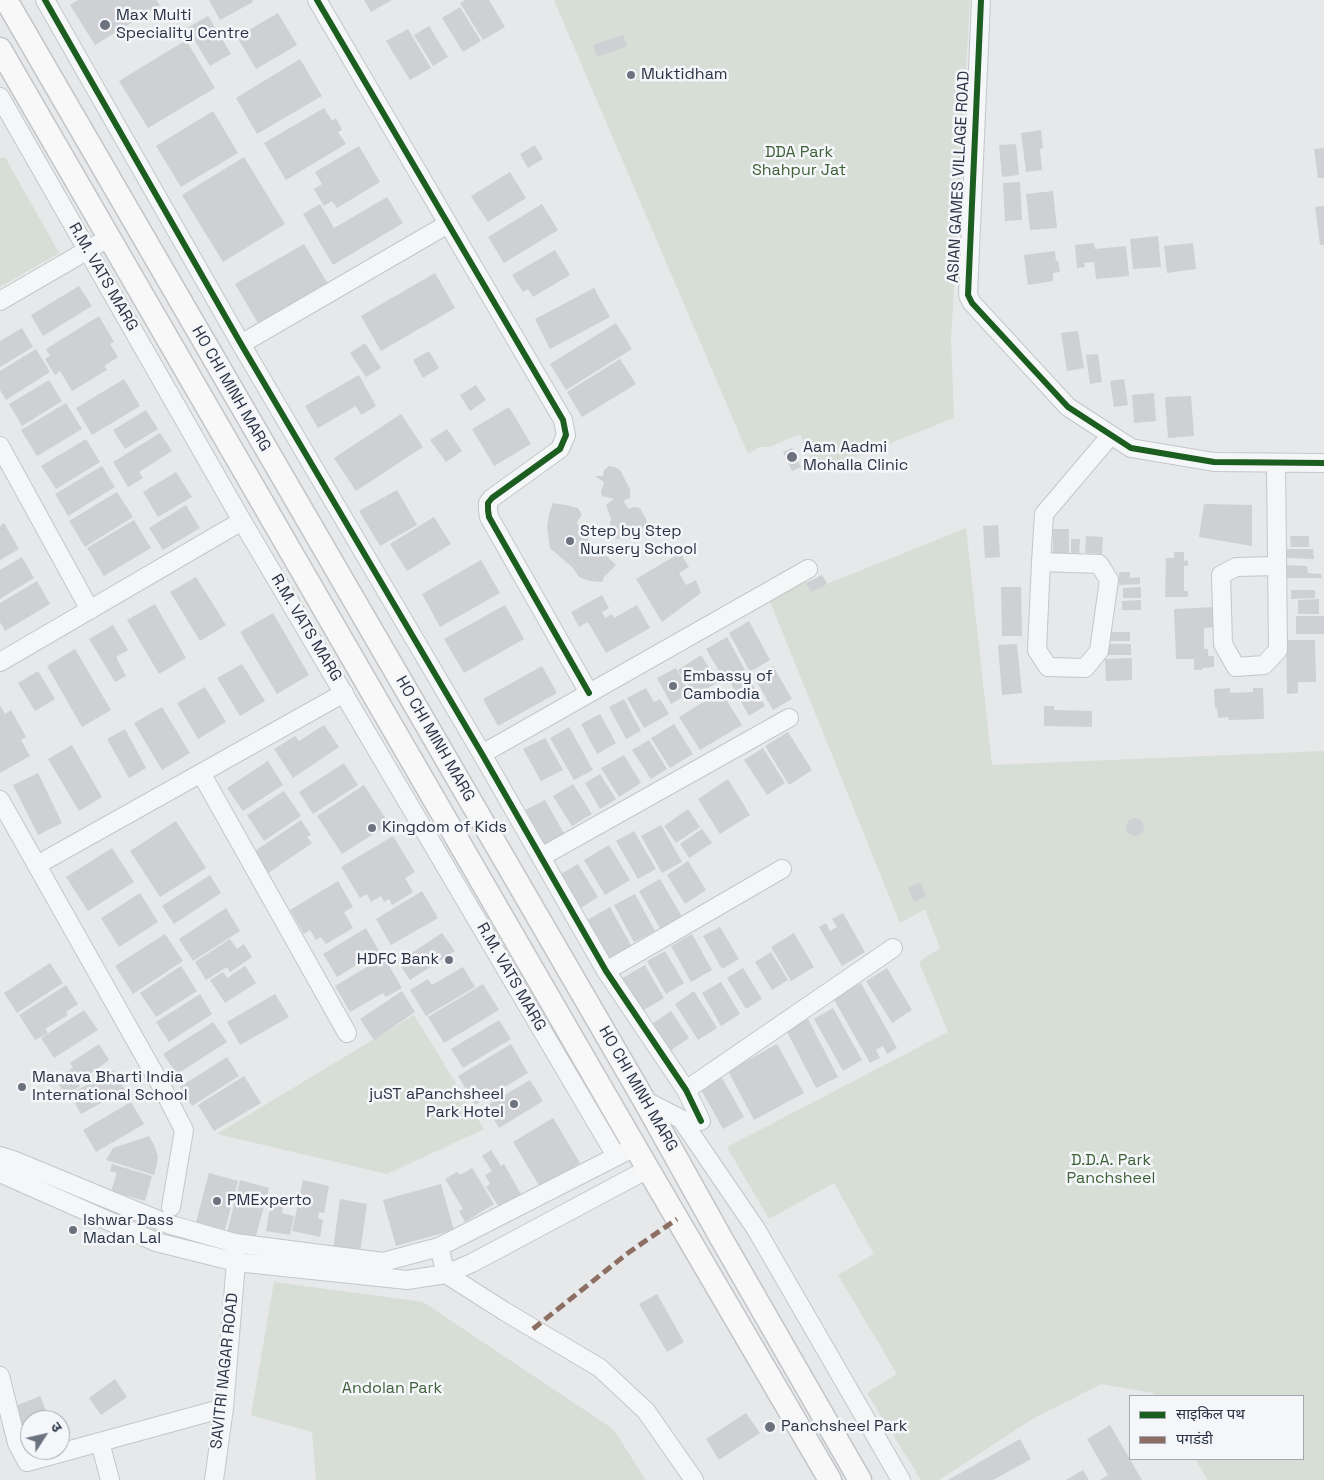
<!DOCTYPE html>
<html>
<head>
<meta charset="utf-8">
<style>
	body { margin:0 }
	#map { position:relative; width:1324px; height:1480px; overflow:hidden; background:#e6e8ea; font-family:"Space Grotesk","Noto Sans Devanagari",sans-serif }
	canvas { display:block }
	.legend { position:absolute; left:1129px; top:1395px; width:175px; height:65px; box-sizing:border-box; background:#f4f6f9; border:1px solid #a4a8b1; margin:0; padding:6px 9px; list-style:none; font-size:15px; color:#2b3445 }
	.legend li { display:flex; align-items:center; gap:10px; height:25px }
	.legend b { width:25px; border:1px solid #a4a8b1 }
	.north { position:absolute; left:20px; top:1410px; width:50px; height:50px; box-sizing:border-box; background:#f4f6f9; border:1px solid #a4a8b1; border-radius:50%; rotate:55deg; font-size:14px; font-weight:700; line-height:20px; text-align:center; color:#2b3445 }
	.north::after { content:''; display:block; margin:auto; width:18px; height:22px; background:#6c737f; clip-path:polygon(50% 0,100% 100%,50% 72%,0 100%) }
</style>
</head>
<body>
<div id="map">
<canvas width="1324" height="1480"></canvas>
<ul class="legend">
<li><b style="height:6px;background:#1b5e20"></b>साइकिल पथ</li>
<li><b style="height:6px;background:#8d6e63"></b>पगडंडी</li>
</ul>
<div class="north">उ</div>
</div>
<script>
const g = document.querySelector('canvas').getContext('2d');
g.lineJoin = 'round';
function paint(path, color) { g.fillStyle = color; g.fill(path, 'evenodd'); }
const toPath = rows => new Path2D(rows.map(r => 'M' + r).join(''));
function stroke(path, color, width, dash) { g.strokeStyle = color; g.lineWidth = width; g.lineCap = dash ? 'butt' : 'round'; g.setLineDash(dash || []); g.stroke(path); }
function label(font, color, halo, rows, align = 'center') {
  g.font = font + ' "Space Grotesk",sans-serif'; g.lineWidth = 5; g.setLineDash([]); g.textBaseline = 'middle'; g.strokeStyle = halo; g.fillStyle = color; for (const [text, x, y, turn = 0] of rows) {
    g.save(); g.translate(x, y); g.rotate((+turn || 0) * Math.PI / 180); g.textAlign = isNaN(turn) ? turn : align; if (halo) g.strokeText(text, 0, 0); g.fillText(text, 0, 0); g.restore();
  }
}
const green = toPath([
	[554,0,970,0,951,340,954,418,817,472,800,434,769,447,760,447,748,454],
	[5,157,59,253,0,287,0,159],
	[966,528,992,765,1324,751,1324,1480,1208,1480,1195,1459,1303,1459,1303,1396,1155,1396,1153,1393,1101,1384,1034,1418,939,1480,921,1480,867,1393,897,1374,838,1275,874,1254,834,1183,769,1219,727,1147,948,1032,919,962,940,948,925,909,900,923,769,599,803,579,807,583,822,575,827,584],
	[414,1015,484,1129,387,1174,217,1134],
	[274,1282,423,1302,613,1429,646,1480,316,1480,312,1432,251,1415]
]);
const building = toPath([
	[78,0,156,0,160,5,95,45,70,5],
	[209,0,252,0,253,2,220,20],
	[364,0,392,0,371,12],
	[465,0,489,0,505,27,483,40,460,3],
	[460,7,481,41,463,52,442,18],
	[278,13,297,45,256,69,237,37],
	[208,16,231,54,210,66,187,28],
	[429,26,448,57,433,66,414,35],
	[408,29,431,68,410,80,386,41],
	[623,35,627,46,597,57,593,45],
	[186,40,215,88,148,128,119,81],
	[300,59,322,96,257,134,236,98],
	[324,108,332,121,336,118,342,130,338,132,346,144,286,180,264,143],
	[213,111,238,153,181,187,156,146],
	[1041,130,1043,148,1040,149,1042,170,1026,172,1021,133],
	[1016,144,1019,175,1002,177,999,145],
	[535,145,543,159,528,168,520,154],
	[359,146,380,182,337,208,332,201,324,206,314,189,322,184,315,172],
	[1324,148,1324,178,1318,178,1314,149],
	[244,157,285,224,223,262,182,195],
	[510,172,526,198,488,222,471,196],
	[1020,182,1022,220,1005,221,1003,183],
	[1053,191,1057,228,1030,230,1026,194],
	[387,197,403,223,333,265,303,214,320,204,334,228],
	[542,204,558,230,504,263,488,237],
	[1324,206,1324,245,1320,245,1315,207],
	[1158,236,1161,267,1133,269,1130,239],
	[1094,243,1095,249,1126,246,1129,276,1096,279,1094,262,1084,263,1085,267,1077,268,1075,245],
	[1193,243,1196,269,1167,273,1164,246],
	[304,244,328,284,259,325,235,284],
	[555,250,570,275,533,297,528,289,523,292,512,275],
	[1055,251,1056,261,1058,260,1060,272,1053,273,1053,281,1028,285,1024,255],
	[435,273,455,308,381,351,361,316],
	[79,286,92,306,43,336,31,315],
	[594,288,610,317,550,349,535,319],
	[99,316,114,342,110,344,118,357,104,366,107,370,72,391,60,371,55,375,45,359,50,356,46,349],
	[616,323,632,349,566,390,550,364],
	[22,328,33,347,0,367,0,341],
	[1078,331,1084,368,1067,371,1061,333],
	[365,343,381,368,366,377,350,353],
	[36,349,50,372,6,400,0,390,0,371],
	[429,351,439,368,423,378,413,360],
	[1098,354,1102,382,1090,384,1086,355],
	[620,359,636,384,582,417,567,392],
	[359,375,376,406,361,415,356,406,318,428,305,406],
	[124,379,140,406,92,435,76,408],
	[1124,379,1128,405,1114,407,1110,381],
	[49,380,62,401,22,426,9,404],
	[476,385,486,400,470,411,460,395],
	[1154,393,1156,421,1134,423,1132,395],
	[1191,396,1194,436,1168,438,1165,397],
	[66,403,82,429,37,456,21,430],
	[509,407,531,444,494,466,472,429],
	[146,410,158,429,125,449,113,430],
	[401,414,423,447,356,491,334,458],
	[447,429,462,451,446,462,430,440],
	[160,433,172,451,139,472,143,478,128,487,113,462],
	[86,439,100,462,56,489,41,466],
	[792,448,801,467,792,471,783,452],
	[102,466,115,487,68,516,55,494],
	[609,466,615,467,620,470,630,489,630,498,623,501,629,509,634,507,640,508,647,521,644,527,639,533,638,541,627,538,620,539,614,538,609,531,611,519,606,505,614,499,602,496,601,492,604,482,595,476,603,476,604,470],
	[176,472,192,497,158,517,143,492],
	[397,490,417,525,380,546,359,511],
	[117,492,133,517,85,547,69,521],
	[553,503,566,505,578,508,582,515,577,522,578,526,591,528,584,535,616,565,604,577,602,582,590,581,579,577,573,568,550,548,547,527,549,514],
	[1204,504,1252,505,1252,546,1199,537],
	[186,505,200,528,163,550,149,528],
	[434,517,451,544,407,571,390,544],
	[134,520,151,548,104,576,87,548],
	[4,523,19,549,0,560,0,526],
	[998,525,1000,557,985,558,983,526],
	[1053,529,1069,529,1069,557,1053,557],
	[1086,536,1103,537,1102,554,1085,553],
	[1290,536,1309,536,1309,547,1291,547],
	[1071,539,1080,539,1079,557,1071,556],
	[1287,549,1313,549,1314,559,1287,558],
	[1174,552,1184,552,1184,561,1188,560,1188,566,1184,566,1184,591,1188,591,1188,597,1165,597,1166,558,1174,558],
	[680,553,689,567,679,573,686,585,696,580,701,593,662,622,636,579],
	[22,557,34,578,0,599,0,570],
	[481,560,500,593,440,627,422,594],
	[1283,565,1307,566,1308,573,1321,574,1322,578,1283,578],
	[1119,572,1130,572,1130,578,1140,577,1140,584,1119,585],
	[822,575,827,584,811,592,806,583],
	[196,577,226,625,200,641,170,592],
	[37,581,50,604,5,631,0,622,0,603],
	[1001,587,1021,587,1022,636,1002,636],
	[1141,587,1141,598,1123,598,1123,588],
	[1291,590,1315,590,1315,598,1291,599],
	[602,595,609,608,602,612,605,618,612,614,614,618,637,605,650,628,606,653,588,622,579,627,571,612],
	[1319,599,1319,614,1298,614,1298,600],
	[1141,600,1141,610,1122,610,1122,601],
	[155,604,186,658,159,674,127,620],
	[505,605,524,639,464,673,444,639],
	[1214,607,1215,627,1204,628,1204,649,1208,649,1208,656,1214,656,1214,667,1202,668,1202,670,1194,670,1194,659,1176,659,1174,609],
	[273,613,309,675,277,694,240,632],
	[1296,616,1324,616,1324,634,1296,634],
	[749,621,770,660,750,672,729,633],
	[113,625,128,650,116,657,126,676,115,682,89,639],
	[1104,632,1130,632,1130,641,1105,641],
	[727,637,745,670,725,681,706,649],
	[1286,640,1315,640,1316,682,1298,682,1298,693,1287,694],
	[1017,644,1022,693,1002,695,998,645],
	[1106,644,1131,644,1131,655,1106,655],
	[75,649,111,710,82,727,47,666],
	[701,655,718,682,695,696,678,670],
	[1132,658,1132,680,1106,681,1105,659],
	[242,664,265,701,240,716,217,678],
	[542,666,557,693,498,726,483,699],
	[773,666,792,699,773,710,754,677],
	[676,668,690,693,671,704,657,678],
	[38,671,55,699,35,711,18,683],
	[747,675,765,706,749,716,731,684],
	[205,687,226,722,198,739,177,703],
	[646,688,654,702,660,699,669,714,644,728,627,698],
	[1230,688,1230,693,1253,692,1253,688,1263,688,1264,719,1229,720,1228,717,1218,718,1217,708,1215,709,1214,689],
	[721,691,742,725,700,750,679,717],
	[624,699,641,731,626,739,609,707],
	[0,705,5,714,11,710,26,737,21,740,30,756,0,773],
	[1044,706,1054,706,1054,710,1092,711,1092,727,1044,726],
	[162,707,190,753,162,770,134,723],
	[600,714,616,743,597,754,581,724],
	[674,724,693,754,670,768,651,738],
	[324,725,339,747,293,778,274,749,295,736,299,741],
	[569,727,593,770,574,780,550,738],
	[125,729,146,768,129,778,107,739],
	[788,732,812,770,789,785,765,746],
	[545,738,563,770,541,781,523,749],
	[649,740,667,769,651,779,632,750],
	[72,745,102,797,79,811,48,759],
	[763,748,785,783,767,795,744,760],
	[624,755,641,783,619,797,601,768],
	[268,761,283,785,243,811,227,788],
	[344,763,358,785,313,814,299,792],
	[38,773,62,823,38,835,13,785],
	[600,774,616,799,600,809,585,783],
	[728,779,750,815,720,834,698,799],
	[573,784,592,814,572,826,553,796],
	[364,785,389,824,342,854,317,816],
	[284,791,301,816,264,841,247,815],
	[545,800,566,837,546,848,525,810],
	[688,809,700,827,676,843,664,826],
	'1126 827a9 9 0 1 1 18 0a9 9 0 1 1-18 0Z',
	[301,820,311,835,307,837,312,843,267,874,252,853],
	[176,821,206,868,160,897,130,851],
	[661,825,682,862,662,873,641,836],
	[702,829,712,843,689,858,680,844],
	[634,831,656,869,638,879,616,841],
	[393,836,415,872,405,878,413,892,392,905,389,899,384,902,381,896,371,902,367,894,360,898,341,867],
	[609,845,630,880,605,895,584,860],
	[112,848,134,882,88,911,66,877],
	[688,861,706,890,685,904,667,875],
	[578,864,598,897,581,908,561,874],
	[210,875,221,893,174,924,162,906],
	[660,879,684,920,662,932,639,891],
	[338,881,353,907,344,912,353,928,326,944,321,937,316,940,310,930,304,934,290,910],
	[920,882,926,896,914,902,908,888],
	[422,891,438,918,391,945,376,919],
	[140,893,158,922,119,947,101,918],
	[635,894,655,931,634,942,614,905],
	[610,907,633,949,608,964,584,922],
	[226,908,240,931,193,961,179,939],
	[843,913,865,952,842,966,819,927,826,923,830,931,837,927,832,919],
	[720,927,739,959,722,969,703,936],
	[366,928,379,951,337,977,323,954],
	[442,933,455,951,410,980,398,962],
	[794,933,814,967,791,981,771,947],
	[165,934,183,961,133,994,115,966],
	[692,934,712,970,691,982,671,946],
	[230,939,237,949,244,944,252,957,230,972,227,967,206,980,195,962],
	[665,951,684,983,666,994,647,961],
	[771,952,788,980,772,990,755,962],
	[384,957,402,988,386,997,383,993,350,1012,335,986],
	[50,963,63,983,17,1013,4,993],
	[645,965,664,998,639,1013,619,980],
	[181,966,197,991,156,1017,140,993],
	[245,966,256,983,225,1003,210,980,223,972,227,978],
	[463,967,475,987,426,1016,410,990,428,979,432,985],
	[743,968,762,999,746,1009,727,978],
	[887,968,912,1010,892,1023,866,981],
	[721,982,740,1014,721,1026,702,993],
	[861,983,897,1048,887,1054,883,1046,876,1050,880,1058,870,1063,833,998],
	[483,984,499,1010,444,1043,428,1017],
	[66,985,78,1004,66,1012,68,1015,45,1029,48,1033,35,1040,19,1015],
	[402,991,415,1012,374,1040,360,1019],
	[694,991,717,1028,698,1040,675,1004],
	[200,994,212,1014,169,1042,156,1022],
	[275,994,289,1017,240,1045,227,1022],
	[833,1008,862,1060,843,1071,814,1019],
	[84,1010,98,1030,54,1058,41,1038],
	[671,1011,689,1038,667,1053,649,1026],
	[808,1019,838,1077,816,1088,786,1030],
	[499,1020,511,1039,463,1068,451,1049],
	[213,1022,227,1042,177,1074,163,1054],
	[99,1044,109,1060,90,1074,89,1072,77,1080,80,1086,66,1095,55,1079,73,1068,70,1063],
	[511,1044,528,1073,475,1105,458,1076],
	[777,1044,804,1093,754,1120,728,1071],
	[227,1057,239,1076,192,1106,180,1087],
	[114,1070,125,1090,81,1114,70,1094],
	[244,1076,261,1103,214,1131,198,1105],
	[721,1076,744,1117,723,1129,700,1088],
	[530,1080,543,1101,499,1128,486,1106],
	[131,1102,144,1124,96,1152,83,1130],
	[553,1118,580,1163,540,1187,513,1142],
	[149,1136,154,1145,158,1156,157,1164,154,1175,106,1160,113,1148],
	[491,1150,501,1166,504,1164,521,1194,499,1207,486,1187,490,1184,485,1175,492,1171,482,1156],
	[112,1164,152,1176,145,1201,111,1191,117,1173,110,1171],
	[472,1168,494,1204,465,1222,459,1211,463,1209,445,1179,457,1172,460,1175],
	[209,1173,238,1181,225,1230,196,1222],
	[240,1180,269,1188,254,1243,226,1236],
	[303,1180,329,1186,324,1213,319,1212,318,1218,323,1220,320,1237,292,1231],
	[441,1184,454,1230,396,1246,383,1200],
	[272,1195,285,1197,282,1213,294,1216,290,1235,266,1231],
	[340,1199,367,1204,360,1253,333,1249],
	[657,1294,684,1342,667,1352,639,1304],
	[115,1379,127,1397,101,1415,89,1398],
	[40,1396,48,1415,37,1420,30,1420,30,1423,19,1428,11,1408],
	[746,1413,760,1433,719,1460,706,1439],
	[1110,1425,1142,1480,1100,1480,1108,1475,1087,1439],
	[1020,1439,1031,1459,993,1480,948,1480],
	[1083,1470,1089,1480,1066,1480]
]);
const minor = toPath([
	[45,0,241,344,482,754,606,971,686,1090,701,1121],
	[317,0,563,420,566,435,560,449,492,498,488,503,488,510,489,517,589,693],
	[981,0,968,295,972,303,1068,407,1131,448,1214,462,1324,463],
	[0,97,242,521,616,1156],
	[0,301,98,244],
	[241,344,448,224],
	[0,446,90,610],
	[1276,463,1278,650,1264,665,1236,667,1223,644,1221,575,1236,567,1277,566],
	[1041,562,1099,564,1109,580,1099,651,1085,668,1048,667,1037,650,1041,562,1044,514,1111,435],
	[0,662,242,521],
	[482,754,808,569],
	[201,773,347,1033],
	[0,800,163,1089,184,1130,171,1207],
	[541,857,789,718],
	[37,865,344,693],
	[606,971,782,869],
	[686,1090,893,948],
	[644,1100,681,1119,756,1229,901,1480],
	[0,1156,13,1160,168,1224,235,1243,383,1262,439,1247,625,1152],
	[0,1173,156,1242,236,1262,407,1280,446,1274,472,1263,648,1169],
	[439,1247,446,1274,504,1311,600,1368,646,1411,694,1480],
	[0,1376,17,1443,27,1462,224,1408],
	[100,1442,110,1480],
	[214,1480,224,1408,236,1262,235,1252]
]);
const major = toPath([
	[6,0,644,1100,721,1238,860,1480],
	[0,49,648,1169,830,1480]
]);
const quiet = toPath([
	[533,1329,628,1253,677,1219]
]);
const cycleway = toPath([
	[45,0,241,344,482,754,606,971,686,1090,701,1121],
	[317,0,563,420,566,435,560,449,492,498,488,503,488,510,489,517,589,693],
	[981,0,968,295,972,303,1068,407,1131,448,1214,462,1324,463]
]);
const markers = [
	[105,25,6,"#6c737f"],
	[631,75,5,"#6c737f"],
	[792,457,6,"#6c737f"],
	[570,541,5,"#6c737f"],
	[673,686,5,"#6c737f"],
	[372,828,5,"#6c737f"],
	[449,960,5,"#6c737f"],
	[22,1087,5,"#6c737f"],
	[514,1104,5,"#6c737f"],
	[217,1201,5,"#6c737f"],
	[73,1230,5,"#6c737f"],
	[770,1427,6,"#6c737f"]
];
const poiNames = [
	["Max Multi",116,16],
	["Speciality Centre",116,34],
	["Muktidham",641,75],
	["Aam Aadmi",803,448],
	["Mohalla Clinic",803,466],
	["Step by Step",580,532],
	["Nursery School",580,550],
	["Embassy of",683,677],
	["Cambodia",683,695],
	["Kingdom of Kids",382,828],
	["HDFC Bank",439,960,"right"],
	["Manava Bharti India",32,1078],
	["International School",32,1096],
	["juST aPanchsheel",504,1095,"right"],
	["Park Hotel",504,1113,"right"],
	["PMExperto",227,1201],
	["Ishwar Dass",83,1221],
	["Madan Lal",83,1239],
	["Panchsheel Park",781,1427]
];
const parkNames = [
	["DDA Park",799,153],
	["Shahpur Jat",799,171],
	["D.D.A. Park",1111,1161],
	["Panchsheel",1111,1179],
	["Andolan Park",392,1389]
];
const streetNames = [
	["ASIAN GAMES VILLAGE ROAD",959,177,-87],
	["R.M. VATS MARG",103,277,60],
	["HO CHI MINH MARG",231,389,60],
	["R.M. VATS MARG",306,628,59],
	["HO CHI MINH MARG",435,739,60],
	["R.M. VATS MARG",511,977,60],
	["HO CHI MINH MARG",638,1089,60],
	["SAVITRI NAGAR ROAD",225,1371,-84]
];
paint(green, '#d6ded6');
paint(building, '#ced0d3');
stroke(minor, '#c4c6c8', 20);
stroke(major, '#c2c5c8', 25);
stroke(minor, '#f5f6f7', 18);
stroke(major, '#f8f8f8', 22);
stroke(quiet, '#8d6e63', 5, [10, 5]);
stroke(cycleway, '#1b5e20', 6);
for (const [x, y, r, color] of markers) { const dot = new Path2D(); dot.arc(x, y, r, 0, 2 * Math.PI); g.fillStyle = color; g.fill(dot); stroke(dot, '#f4f6f9', 2); }
label('16px', '#2b3445', '#f4f6f9', poiNames, 'left');
label('16px', '#3f6138', '#f4f6f9', parkNames);
label('16px', '#2b3445', '#f4f6f9', streetNames);
</script>
</body>
</html>
